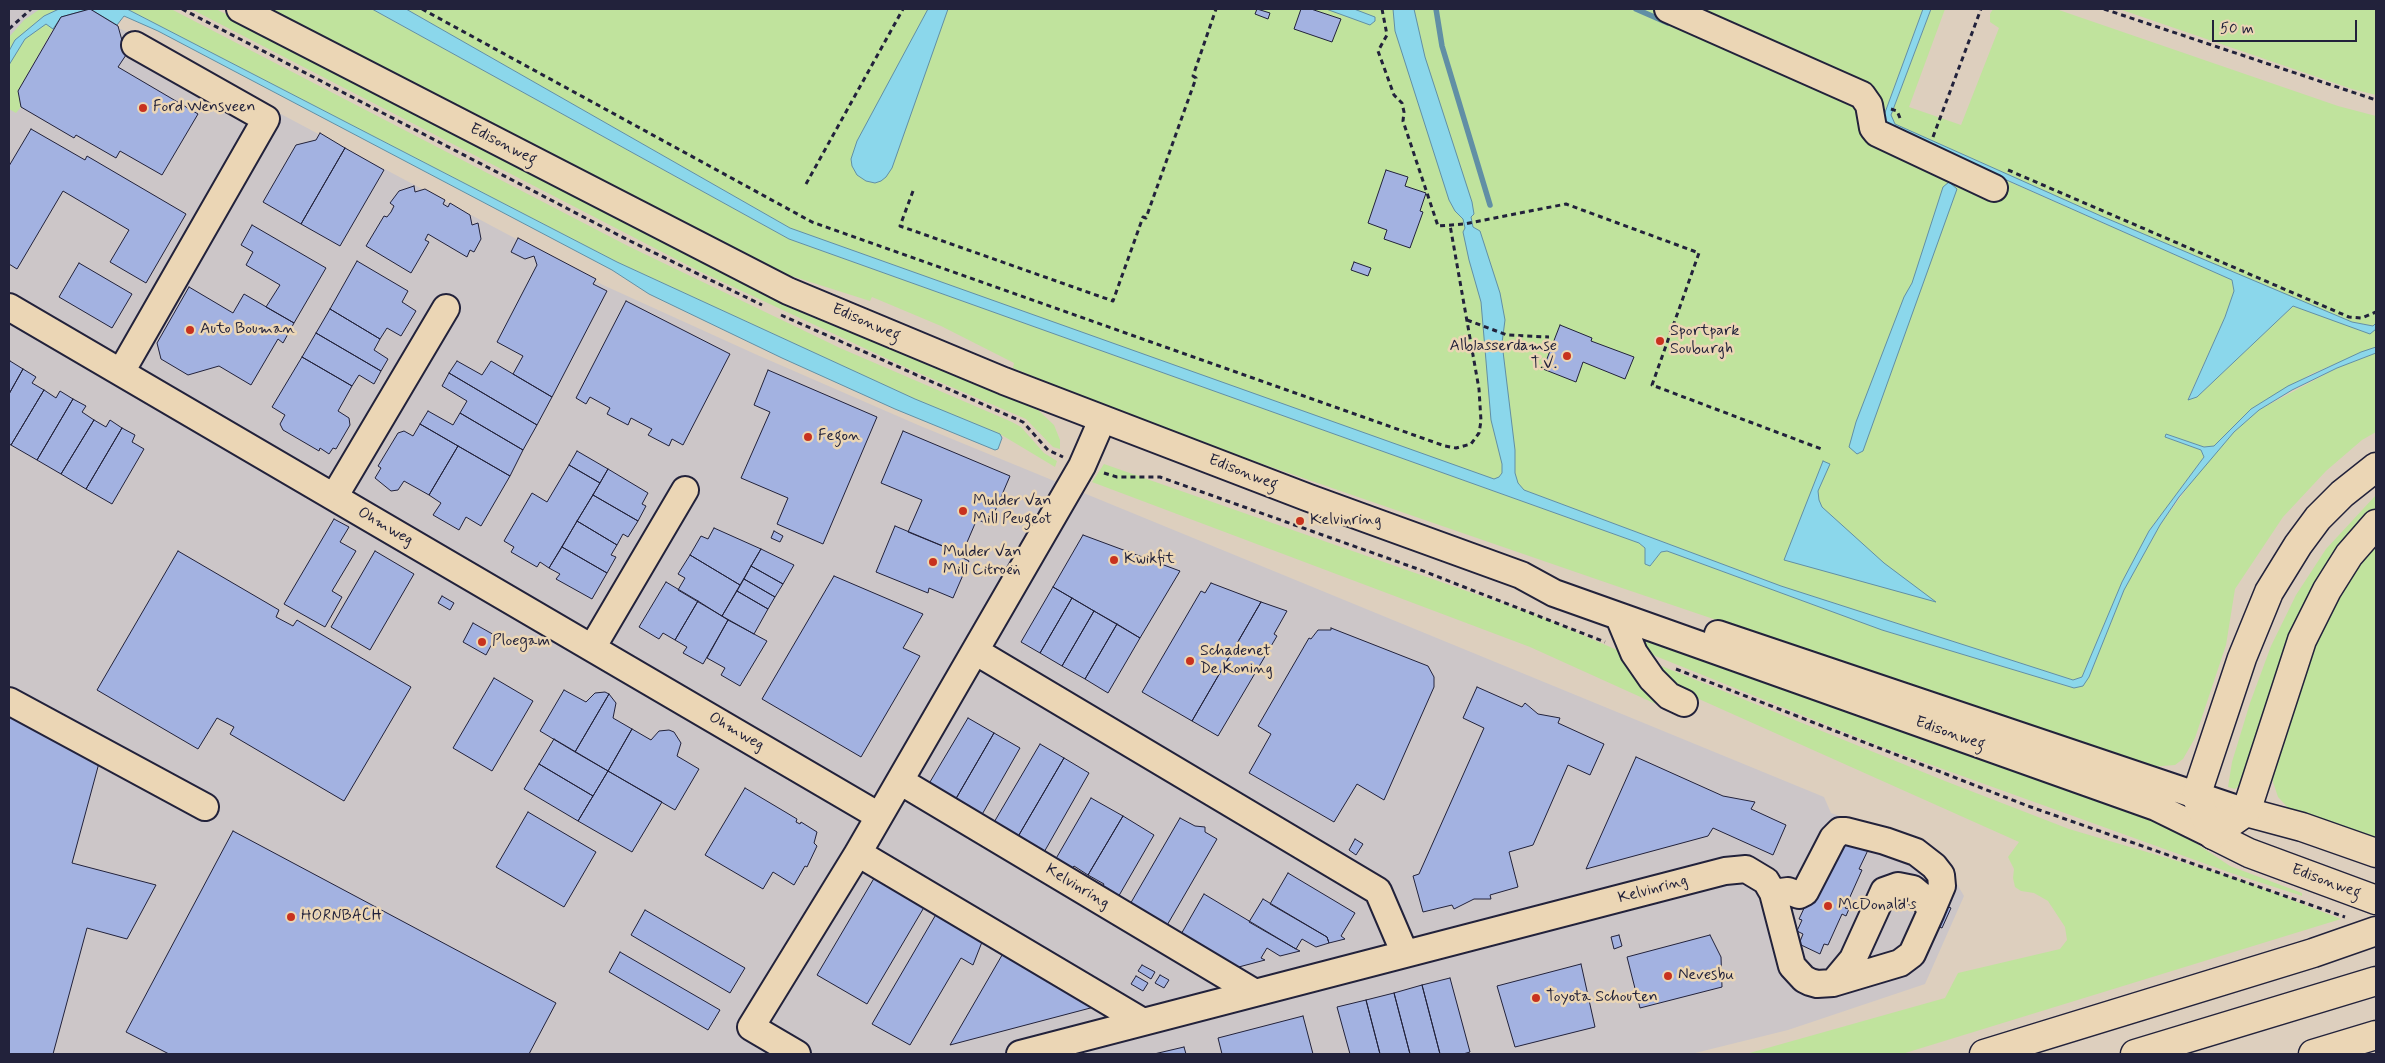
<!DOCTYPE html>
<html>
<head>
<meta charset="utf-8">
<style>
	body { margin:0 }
	#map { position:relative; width:2385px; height:1063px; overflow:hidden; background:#ddcfbe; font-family:Mynerve,sans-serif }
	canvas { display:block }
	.frame { position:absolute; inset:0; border:10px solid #22223b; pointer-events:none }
	.scale { position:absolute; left:2212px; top:20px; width:145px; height:22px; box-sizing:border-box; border:2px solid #22223b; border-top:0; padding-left:6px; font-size:15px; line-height:18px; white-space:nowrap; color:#22223b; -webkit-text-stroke:4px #ebd6b5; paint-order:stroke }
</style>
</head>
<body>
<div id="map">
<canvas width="2385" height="1063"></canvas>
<div class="frame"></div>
<div class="scale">50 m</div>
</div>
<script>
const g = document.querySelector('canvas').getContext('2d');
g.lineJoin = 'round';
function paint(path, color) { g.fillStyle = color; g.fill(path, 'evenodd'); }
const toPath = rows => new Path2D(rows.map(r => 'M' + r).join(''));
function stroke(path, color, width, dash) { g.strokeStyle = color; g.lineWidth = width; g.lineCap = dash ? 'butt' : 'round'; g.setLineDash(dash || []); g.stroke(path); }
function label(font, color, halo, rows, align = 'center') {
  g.font = font + ' Mynerve,sans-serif'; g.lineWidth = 5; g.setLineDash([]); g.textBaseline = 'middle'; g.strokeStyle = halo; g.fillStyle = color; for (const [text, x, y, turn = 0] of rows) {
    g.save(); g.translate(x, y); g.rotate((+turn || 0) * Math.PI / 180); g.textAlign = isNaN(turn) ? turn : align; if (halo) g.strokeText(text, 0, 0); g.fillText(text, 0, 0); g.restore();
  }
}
const built = toPath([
	[9,9,83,9,603,285,755,354,918,425,1824,797,1831,813,1923,846,1950,872,1964,896,1925,984,1788,1030,1691,1054,9,1054]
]);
const green = toPath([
	[40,9,59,9,44,16,9,51,9,37,24,20],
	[127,9,171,9,628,246,840,348,1012,422,1021,427,1044,453,1057,461,1055,467,1000,434,915,399,617,262],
	[191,9,216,9,692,254,842,325,1038,410,1054,425,1060,440,1060,449,1053,447,1026,419,907,368,699,271],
	[263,9,372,9,789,239,1639,543,1645,547,1646,564,1650,566,1661,552,1667,551,1882,630,2074,688,2089,677,2124,590,2160,525,2204,465,2234,432,2259,410,2337,368,2376,353,2376,432,2362,440,2326,471,2283,517,2235,589,2226,645,2195,738,2183,759,2175,765,2150,767,1622,588,1213,447,1121,413,1013,368,1014,363,941,326,872,297,870,301,782,273],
	[406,9,1923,9,1883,118,1899,133,2232,280,2234,291,2225,317,2188,399,2197,397,2293,306,2370,333,2376,329,2376,347,2311,374,2251,409,2214,446,2204,447,2166,434,2165,437,2201,450,2204,457,2149,531,2122,582,2082,677,2073,680,1781,586,1524,490,790,228],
	[1931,9,1945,9,1909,107,1961,125,1999,28,1990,22,1990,14,1993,9,2056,9,2338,106,2376,116,2376,323,2373,326,2352,322,2101,216,1895,124,1891,115],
	[2119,9,2376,9,2376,95,2352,89],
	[46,24,53,29,18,91,21,107,16,113,9,109,9,65,25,39],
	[1104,464,1541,617,1631,656,1656,704,1530,647,1092,482],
	[2376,495,2376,511,2245,780,2235,789,2228,787,2232,762,2250,703,2271,646,2296,595,2326,549],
	[2376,543,2376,840,2290,810,2278,797,2273,782,2272,767,2315,645,2343,587],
	[1631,626,2158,818,2230,866,2302,893,2302,896,2231,873,1879,746,1638,649],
	[1659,665,1945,781,2069,829,2235,878,2341,919,1902,1054,1746,1054,1945,998,1958,973,2060,949,2067,940,2065,927,2048,901,2034,893,2021,891,2015,887,2013,878,2014,869,2008,857,2019,842,1672,687,1663,679]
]);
const water = toPath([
	[59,9,127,9,617,262,915,399,1000,434,1002,438,998,449,995,450,895,409,782,358,649,294,612,270,158,31,124,16,117,25,90,9,61,17,53,29,46,24,25,39,9,65,9,51,15,40,44,16,59,9],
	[372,9,406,9,790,228,1494,479,1499,477,1502,473,1502,464,1491,420,1481,302,1469,260,1463,232,1465,228,1463,219,1455,211,1449,200,1395,31,1393,9,1414,9,1425,57,1472,202,1474,214,1471,217,1473,227,1480,231,1500,293,1505,320,1502,343,1515,450,1515,473,1518,483,1524,490,1781,586,2073,680,2082,677,2122,582,2149,531,2204,457,2201,450,2165,437,2166,434,2204,447,2214,446,2251,409,2288,386,2361,352,2376,347,2376,353,2337,368,2292,390,2259,410,2234,432,2179,497,2160,525,2124,590,2089,677,2083,686,2074,688,1882,630,1667,551,1661,552,1650,566,1645,564,1645,548,1639,543,789,239,372,9],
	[928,9,948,9,892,168,886,177,881,181,875,183,866,181,857,175,852,166,851,159,857,141,928,9],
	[1326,9,1354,9,1375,17,1375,21,1370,25,1326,9],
	[1923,9,1931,9,1891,115,1895,124,2101,216,2352,322,2373,326,2376,323,2376,329,2370,334,2293,306,2197,397,2188,400,2225,317,2234,291,2232,280,1887,127,1883,118,1923,9],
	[1949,182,1957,189,1863,451,1857,454,1849,447,1856,422,1904,297,1912,283,1943,187,1949,182],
	[1823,461,1830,464,1818,491,1819,500,1822,507,1884,563,1936,602,1784,560,1823,461]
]);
const stream = toPath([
	[1436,9,1442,46,1490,205],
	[1636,9,1668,23]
]);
const building = toPath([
	[90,9,118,26,126,55,118,67,198,114,162,175,120,151,116,158,76,135,74,138,21,107,18,91,61,17,90,9],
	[1257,9,1270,13,1268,19,1255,14,1257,9],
	[1301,9,1311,9,1341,19,1332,42,1294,29,1301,9],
	[31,129,85,160,87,156,186,214,146,283,110,262,129,230,63,191,17,269,9,264,9,166,31,129],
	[320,133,345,148,301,224,263,202,296,145,316,140,320,133],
	[345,148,384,170,340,246,301,224,345,148],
	[1386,170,1408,177,1405,186,1426,193,1420,211,1423,212,1410,248,1384,239,1387,230,1368,223,1386,170],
	[414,186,415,192,425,189,445,200,443,204,448,207,450,203,470,215,472,225,478,223,481,239,474,252,470,250,467,257,428,234,425,240,429,242,411,273,366,246,384,216,387,217,391,212,394,206,390,203,399,191,414,186],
	[252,225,326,268,294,323,266,307,280,285,246,265,253,252,241,245,252,225],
	[518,238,596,279,593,284,607,291,552,397,513,374,523,356,497,342,537,265,534,256,525,259,511,252,518,238],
	[357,261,408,291,402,302,416,311,401,336,387,328,380,339,330,309,357,261],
	[1354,262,1371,268,1368,276,1351,270,1354,262],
	[79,263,132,294,112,328,59,297,79,263],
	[189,287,233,313,244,294,294,323,283,343,278,339,251,385,219,366,188,375,161,359,157,343,189,287],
	[626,301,730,354,683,445,672,439,669,446,648,435,652,429,631,418,628,425,607,414,610,408,590,397,586,404,576,398,626,301],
	[330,309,380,339,374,350,388,359,381,371,316,333,330,309],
	[1560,325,1592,338,1591,341,1634,357,1625,379,1583,362,1576,382,1543,369,1560,325],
	[316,333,381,371,374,384,359,375,352,386,302,357,316,333],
	[302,357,352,386,338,411,349,418,350,425,336,449,333,448,329,454,320,448,319,451,283,430,280,424,285,415,272,407,302,357],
	[10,361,23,369,9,394,9,363,10,361],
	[457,361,482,375,491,361,552,397,537,425,449,373,457,361],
	[23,369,36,377,32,383,44,390,11,445,9,444,9,394,23,369],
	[768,370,877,417,823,544,777,524,788,498,741,478,770,412,754,405,768,370],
	[449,373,537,425,523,450,460,413,467,401,442,386,449,373],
	[44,390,56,398,60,391,73,399,37,460,11,445,44,390],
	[73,399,86,406,82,412,94,420,61,474,37,460,73,399],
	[428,411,453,425,460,413,523,450,510,476,420,424,428,411],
	[94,420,106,427,110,420,122,428,86,489,61,474,94,420],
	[420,424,458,446,429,495,404,481,398,490,391,491,375,478,381,468,378,466,398,433,404,431,413,436,420,424],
	[122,428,135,435,132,442,144,449,112,504,86,489,122,428],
	[903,431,1010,476,992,518,983,522,977,519,962,554,908,532,922,500,881,483,903,431],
	[458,446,510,476,481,526,466,517,459,530,433,515,441,503,429,495,458,446],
	[577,451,608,469,600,483,569,465,577,451],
	[569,465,600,483,549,568,540,562,537,567,511,552,514,547,504,541,532,493,547,502,569,465],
	[608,469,648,493,642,504,646,506,638,521,593,495,608,469],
	[593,495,638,521,628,537,623,534,617,545,577,521,593,495],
	[334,519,349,527,340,542,356,551,332,591,342,597,325,627,284,604,334,519],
	[577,521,617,545,611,555,616,557,607,573,562,547,577,521],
	[895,526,962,554,961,557,969,561,953,598,929,588,928,593,876,572,895,526],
	[714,528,761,549,740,585,690,555,701,536,708,539,714,528],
	[774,531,783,536,780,542,771,538,774,531],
	[1083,535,1180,571,1140,638,1053,587,1083,535],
	[562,547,607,573,592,599,556,579,560,574,549,568,562,547],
	[761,549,794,565,783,584,751,566,761,549],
	[178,551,279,610,276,617,293,626,297,620,411,687,344,801,230,734,234,727,217,718,198,749,97,690,178,551],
	[375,551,414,574,370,650,331,627,375,551],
	[690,555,740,585,722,616,678,590,685,578,678,574,690,555],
	[751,566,783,584,775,597,744,579,751,566],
	[834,576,923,614,903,648,920,656,861,757,762,699,834,576],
	[744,579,775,597,768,609,737,591,744,579],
	[666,582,698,601,675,640,663,633,659,639,639,627,666,582],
	[1211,583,1261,602,1192,721,1142,692,1201,591,1205,593,1211,583],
	[1053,587,1072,598,1040,653,1021,642,1053,587],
	[737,591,768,609,754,634,722,616,737,591],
	[442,596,454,603,450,610,438,603,442,596],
	[1072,598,1094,611,1062,666,1040,653,1072,598],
	[698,601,728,620,703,664,683,653,687,647,675,640,698,601],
	[1261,602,1287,611,1274,634,1277,636,1218,736,1192,721,1261,602],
	[1094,611,1117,624,1085,679,1062,666,1094,611],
	[728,620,767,641,740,686,721,675,725,668,707,658,728,620],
	[473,623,496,636,486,655,463,642,473,623],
	[1117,624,1140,638,1108,693,1085,679,1117,624],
	[1331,628,1428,666,1434,677,1434,687,1384,800,1357,784,1334,822,1249,773,1271,734,1258,726,1309,638,1311,639,1318,630,1331,630,1331,628],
	[494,678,533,701,492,771,453,748,494,678],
	[1477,687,1522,707,1525,703,1538,714,1560,718,1558,723,1604,744,1590,775,1568,765,1533,845,1509,852,1518,887,1490,895,1491,899,1474,899,1454,909,1452,905,1423,912,1413,876,1419,874,1484,728,1463,718,1477,687],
	[564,690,586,702,595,693,605,692,609,694,575,752,540,731,564,690],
	[609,694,616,703,613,718,632,729,608,771,575,752,609,694],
	[9,715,99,763,72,863,156,885,127,939,87,928,53,1054,9,1054,9,715],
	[968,718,994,733,954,802,927,787,968,718],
	[632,729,651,740,659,731,669,730,674,732,681,743,677,756,699,769,675,810,608,771,632,729],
	[994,733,1020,748,980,818,954,802,994,733],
	[554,739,608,771,593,796,539,764,554,739],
	[1040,744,1064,758,1016,840,993,824,1040,744],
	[1636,757,1723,796,1755,802,1751,809,1786,825,1773,855,1713,828,1708,836,1586,869,1636,757],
	[1064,758,1089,773,1043,854,1016,840,1064,758],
	[539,764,593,796,578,821,524,789,539,764],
	[608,771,662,802,632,852,578,821,608,771],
	[745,788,797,819,796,822,800,824,801,822,817,832,814,843,817,846,807,867,805,866,794,885,773,872,763,889,705,855,745,788],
	[1091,798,1123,816,1088,875,1074,866,1070,871,1054,862,1091,798],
	[528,812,596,852,564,907,496,867,528,812],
	[1123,816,1154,835,1117,899,1101,889,1104,884,1088,875,1123,816],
	[1180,818,1195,826,1205,827,1205,832,1217,839,1166,927,1129,906,1180,818],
	[233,831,556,1003,529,1054,169,1054,126,1032,233,831],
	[1845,837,1869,848,1859,869,1862,870,1845,908,1849,909,1846,916,1842,914,1828,945,1824,944,1820,954,1799,944,1803,934,1797,931,1802,920,1799,919,1814,887,1845,837],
	[1355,839,1363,844,1356,855,1349,850,1355,839],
	[1288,873,1355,913,1341,936,1345,939,1329,943,1327,937,1270,904,1288,873],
	[876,875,926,904,867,1004,817,975,876,875],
	[1204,894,1296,949,1300,951,1280,956,1267,948,1261,958,1265,960,1235,968,1180,936,1204,894],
	[1263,899,1327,937,1329,943,1316,947,1302,939,1296,949,1249,922,1263,899],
	[1944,905,1951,908,1942,928,1935,925,1944,905],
	[645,910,745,968,730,993,631,935,645,910],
	[938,911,982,942,973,965,961,958,910,1045,872,1024,938,911],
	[1619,935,1622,946,1614,949,1611,937,1619,935],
	[1710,935,1721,957,1722,987,1640,1008,1627,957,1710,935],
	[1005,950,1098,1006,950,1045,1005,950],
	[620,952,720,1010,708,1030,609,972,620,952],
	[1581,964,1595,1027,1515,1047,1497,986,1581,964],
	[1142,965,1155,972,1151,979,1138,971,1142,965],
	[1160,975,1169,980,1164,988,1155,983,1160,975],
	[1136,976,1148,983,1143,991,1131,984,1136,976],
	[1450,978,1470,1052,1463,1054,1440,1054,1422,985,1450,978],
	[1422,985,1440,1054,1410,1054,1394,993,1422,985],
	[1394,993,1410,1054,1380,1054,1366,1000,1394,993],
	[1366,1000,1380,1054,1350,1054,1337,1007,1366,1000],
	[1303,1016,1313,1054,1222,1054,1218,1038,1303,1016],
	[1184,1047,1186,1054,1154,1054,1184,1047]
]);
const path = toPath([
	[182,9,628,240,762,305],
	[422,9,812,222,1445,446,1456,448,1471,444,1479,433,1481,421,1479,389,1450,225],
	[1382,9,1387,35,1378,51,1394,95,1402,103,1404,112,1403,121,1438,226,1464,224,1566,204,1699,253,1652,385,1824,450],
	[2104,9,2376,100],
	[9,29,31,9],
	[1891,109,1897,111,1900,118],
	[1933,137,1981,9],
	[2008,170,2349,317,2362,318,2376,312],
	[806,184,903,9],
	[913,191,900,226,1113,301,1143,217,1146,218,1196,78,1193,76,1216,9],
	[781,315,1023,422,1048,450,1063,457],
	[1467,320,1507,335,1549,337],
	[1104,473,1117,477,1160,477,1418,569,1605,642],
	[1676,669,2028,806,2345,917]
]);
const minor = toPath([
	[240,9,788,291,1004,381,1309,498,1521,575,1554,593,2156,807,2213,835],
	[1668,9,1862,95,1869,105,1873,128,1877,133,1994,188],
	[9,307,879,816],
	[121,372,266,119,135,45],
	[334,497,446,308],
	[1619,617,1634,653,1652,679,1669,696,1684,703],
	[1718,634,2246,812],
	[592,648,685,490],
	[975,651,1378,891,1405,954],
	[9,701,205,807],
	[900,781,1255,993],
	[858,853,1143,1022],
	[1773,893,1788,891,1799,895,1805,892,1833,838,1840,831,1846,831,1885,841,1916,852,1934,866,1941,875,1942,886,1931,912,1912,954,1900,963,1833,983,1853,959,1884,891,1898,886,1913,889,1925,899,1931,912],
	[797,1054,751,1027,858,853,1082,466,1102,420],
	[1020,1054,1725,871,1746,869,1766,881,1773,893,1792,966,1804,979,1810,982,1817,984,1833,983]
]);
const major = toPath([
	[2246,812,2302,827,2376,853],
	[2213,835,2249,853,2376,900]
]);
const highway = toPath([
	[2376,467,2342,494,2318,518,2298,545,2269,592,2242,658,2196,796,2213,835,2246,812,2302,640,2327,590,2349,555,2376,524],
	[1984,1054,2313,953,2376,931],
	[2135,1054,2376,981],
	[2313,1054,2376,1035]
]);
const markers = [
	[143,108,5,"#c8321e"],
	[190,330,5,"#c8321e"],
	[1660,341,5,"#c8321e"],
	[1567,356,5,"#c8321e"],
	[808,437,5,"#c8321e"],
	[963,511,5,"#c8321e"],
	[1300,521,5,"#c8321e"],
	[1114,560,5,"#c8321e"],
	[933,562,5,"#c8321e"],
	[482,642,5,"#c8321e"],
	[1190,661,5,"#c8321e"],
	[1828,906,5,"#c8321e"],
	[291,917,5,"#c8321e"],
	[1668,976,5,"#c8321e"],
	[1536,998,5,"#c8321e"]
];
const poiNames = [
	["Ford Wensveen",153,108],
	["Auto Bouman",200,330],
	["Sportpark",1670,332],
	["Souburgh",1670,350],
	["Alblasserdamse",1557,347,"right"],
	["T.V.",1557,365,"right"],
	["Fegon",818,437],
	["Mulder Van",973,502],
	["Mill Peugeot",973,520],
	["Kelvinring",1310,521],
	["Mulder Van",943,553],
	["Mill Citroën",943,571],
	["Kwikfit",1124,560],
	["Ploegam",492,642],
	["Schadenet",1200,652],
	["De Koning",1200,670],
	["McDonald's",1838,906],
	["HORNBACH",301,917],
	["Nevesbu",1678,976],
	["Toyota Schouten",1546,998]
];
const streetNames = [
	["Edisonweg",503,145,27],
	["Edisonweg",866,323,23],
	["Edisonweg",1243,473,21],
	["Ohmweg",385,527,30],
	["Ohmweg",736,732,30],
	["Edisonweg",1950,734,19],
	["Edisonweg",2326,882,20],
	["Kelvinring",1077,887,31],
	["Kelvinring",1653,890,-15]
];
paint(built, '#ccc6c8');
paint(green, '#c0e39d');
paint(water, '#8bd7eb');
stroke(water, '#618fa5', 1);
stroke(stream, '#618fa5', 5.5);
paint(building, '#a3b2e1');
stroke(building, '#22223b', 1);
stroke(minor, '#22223b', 30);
stroke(major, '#22223b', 31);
stroke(highway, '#22223b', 31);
stroke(path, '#22223b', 3, [5, 4]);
stroke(minor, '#ebd6b5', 26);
stroke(major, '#ebd6b5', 28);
stroke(highway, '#ebd6b5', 28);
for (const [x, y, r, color] of markers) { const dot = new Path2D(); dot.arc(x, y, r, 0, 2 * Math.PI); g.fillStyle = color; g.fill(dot); stroke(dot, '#ebd6b5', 2); }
label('16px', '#22223b', '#ebd6b5', poiNames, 'left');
label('16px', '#22223b', '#ebd6b5', streetNames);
</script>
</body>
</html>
